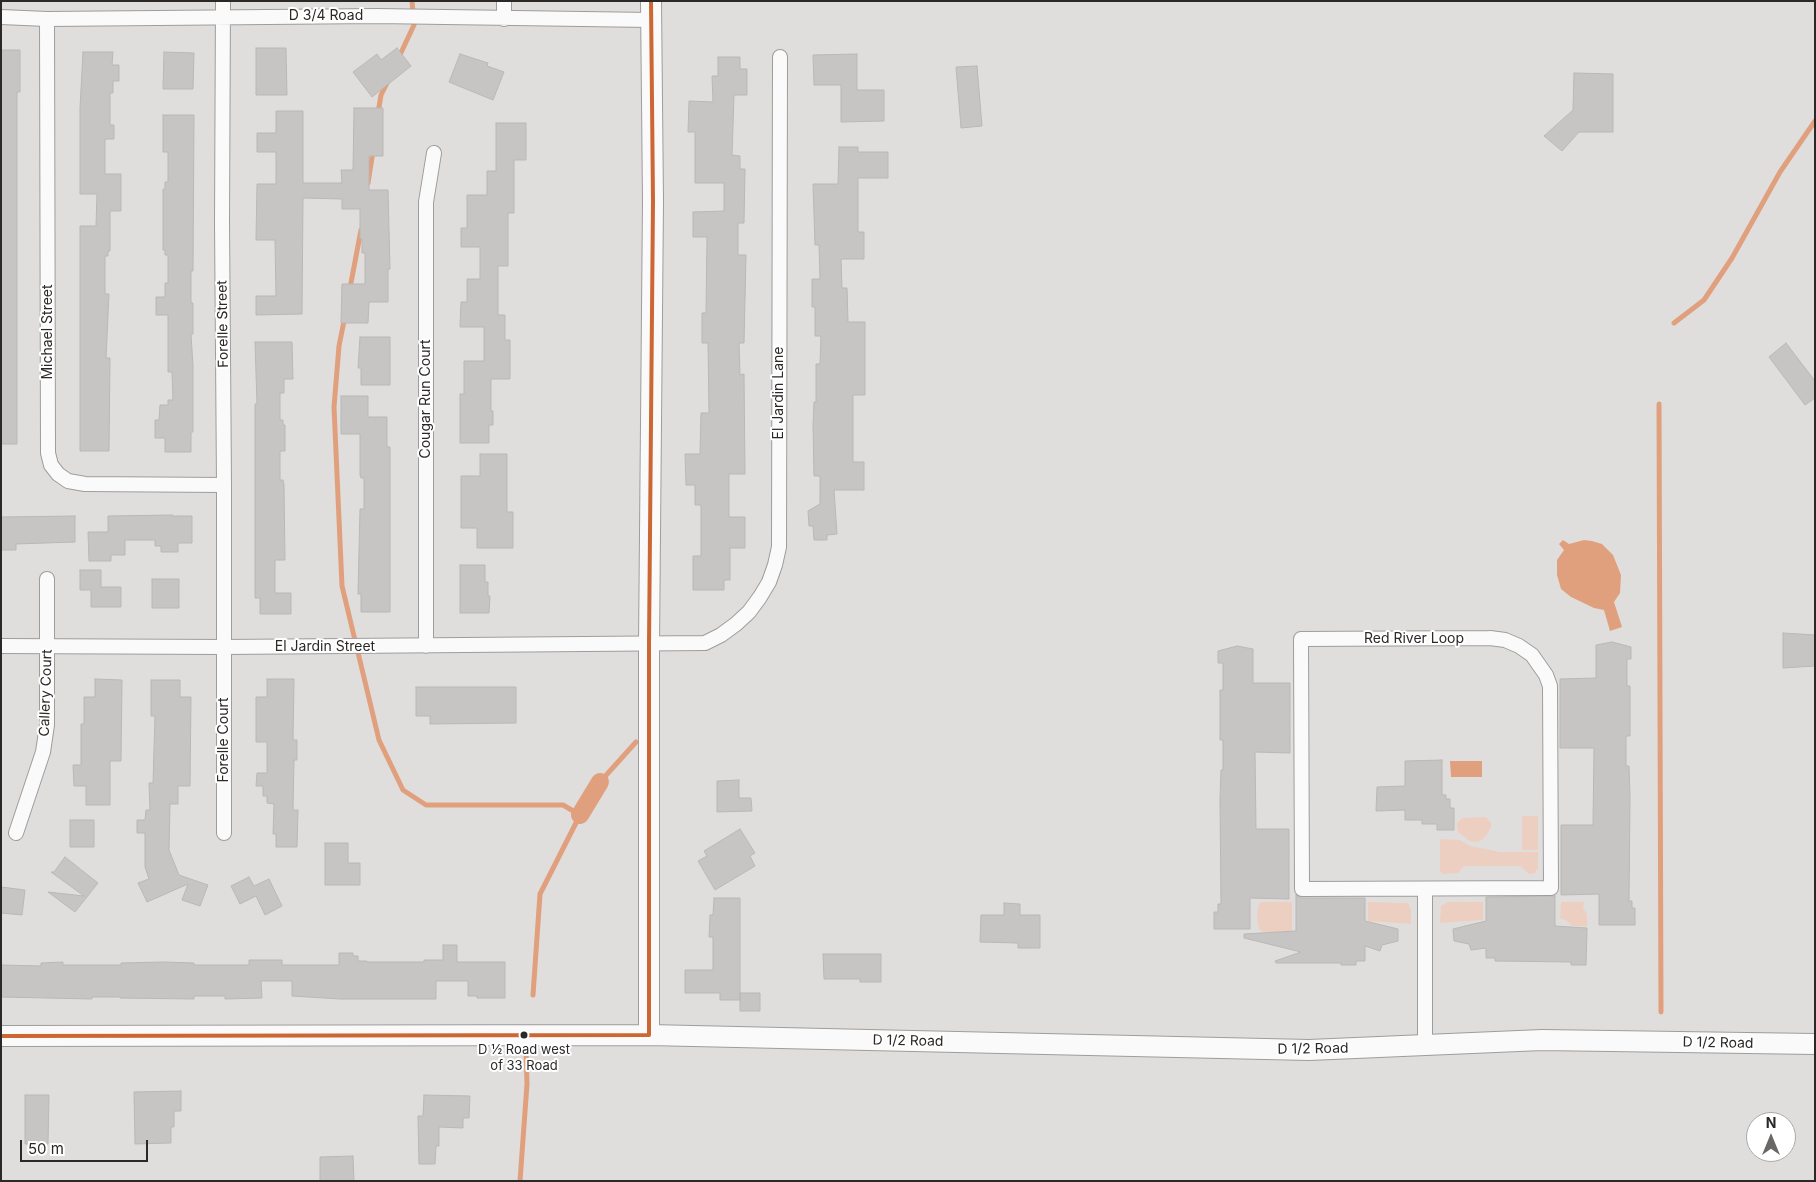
<!DOCTYPE html>
<html>
<head>
<meta charset="utf-8">
<style>
	body { margin:0 }
	#map { position:relative; width:1816px; height:1182px; overflow:hidden; background:#e0dedc; font-family:Inter,sans-serif }
	canvas { display:block }
	.frame { position:absolute; inset:0; border:2px solid #2b2928; pointer-events:none }
	.north { position:absolute; left:1746px; top:1112px; width:50px; height:50px; box-sizing:border-box; background:#fff; border:1px solid #aaa9a9; border-radius:50%; rotate:0deg; font-size:14px; font-weight:700; line-height:20px; text-align:center; color:#2b2928 }
	.north::after { content:''; display:block; margin:auto; width:18px; height:22px; background:#6a6867; clip-path:polygon(50% 0,100% 100%,50% 72%,0 100%) }
	.scale { position:absolute; left:20px; top:1140px; width:128px; height:22px; box-sizing:border-box; border:2px solid #2b2928; border-top:0; padding-left:6px; font-size:15px; line-height:18px; white-space:nowrap; color:#2b2928; -webkit-text-stroke:4px #fff; paint-order:stroke }
</style>
</head>
<body>
<div id="map">
<canvas width="1816" height="1182"></canvas>
<div class="frame"></div>
<div class="north">N</div>
<div class="scale">50 m</div>
</div>
<script>
const g = document.querySelector('canvas').getContext('2d');
g.lineJoin = 'round';
function paint(path, color) { g.fillStyle = color; g.fill(path, 'evenodd'); }
const toPath = rows => new Path2D(rows.map(r => 'M' + r).join(''));
function stroke(path, color, width, dash) { g.strokeStyle = color; g.lineWidth = width; g.lineCap = dash ? 'butt' : 'round'; g.setLineDash(dash || []); g.stroke(path); }
function label(font, color, halo, rows, align = 'center') {
  g.font = font + ' Inter,sans-serif'; g.lineWidth = 4; g.setLineDash([]); g.textBaseline = 'middle'; g.strokeStyle = halo; g.fillStyle = color; for (const [text, x, y, turn = 0] of rows) {
    g.save(); g.translate(x, y); g.rotate((+turn || 0) * Math.PI / 180); g.textAlign = isNaN(turn) ? turn : align; if (halo) g.strokeText(text, 0, 0); g.fillText(text, 0, 0); g.restore();
  }
}
const green = toPath([
	[1522,816,1538,816,1538,850,1522,850],
	[1486,817,1491,823,1491,827,1486,836,1482,840,1476,842,1470,841,1458,832,1457,823,1462,818],
	[1440,839,1460,840,1470,846,1500,852,1538,852,1538,868,1535,873,1529,874,1520,866,1464,866,1458,873,1442,874,1440,871],
	[1262,902,1292,902,1292,932,1263,932,1259,929,1257,917,1258,908,1259,904],
	[1368,902,1408,903,1411,910,1411,924,1368,921],
	[1448,902,1483,902,1483,920,1440,923,1441,906],
	[1561,902,1584,902,1583,908,1587,914,1587,926,1572,926,1567,921,1560,918]
]);
const water = toPath([
	[1563,540,1569,544,1584,540,1592,541,1602,544,1613,555,1621,575,1620,593,1614,602,1622,627,1610,631,1604,610,1594,608,1571,597,1561,589,1557,575,1557,560,1564,550,1559,544],
	[1450,761,1482,761,1482,777,1451,777]
]);
const stream = toPath([
	[399,57,414,25,412,1],
	[378,113,381,95,388,81],
	[368,183,373,151],
	[350,288,361,230],
	[345,316,339,346,334,407,342,586,379,740,403,790,426,805,563,805,580,815,540,894,533,995],
	[1674,323,1704,300,1732,258,1780,172,1815,121],
	[1659,404,1661,1012],
	[600,782,636,742],
	[520,1181,527,1084,526,1051]
]);
const canal = toPath([
	[580,815,600,782]
]);
const building = toPath([
	[256,48,286,48,287,95,256,95,256,48],
	[397,48,411,66,372,97,353,72,377,54,381,60,397,48],
	[1,50,20,50,20,92,17,92,17,444,1,444,1,50],
	[83,52,113,52,112,65,119,65,119,81,113,81,113,93,110,93,110,125,114,125,114,139,105,139,105,174,121,174,121,211,110,211,110,251,108,251,108,256,105,256,105,294,109,294,106,358,110,358,109,451,80,451,80,226,96,226,97,194,80,194,80,108,83,52],
	[164,52,194,53,193,89,163,89,164,52],
	[460,54,488,63,487,66,504,72,493,100,449,82,460,54],
	[857,54,857,90,884,90,884,121,841,122,841,85,814,85,813,55,857,54],
	[718,57,740,57,740,69,747,69,747,95,734,95,732,155,740,156,740,169,745,169,744,223,738,223,738,255,746,255,744,343,739,343,740,375,744,374,745,474,729,474,729,517,745,517,745,548,730,548,730,580,724,580,724,590,693,590,693,556,701,556,701,505,695,505,695,485,686,485,685,454,700,454,701,413,709,413,708,343,702,343,702,313,706,313,707,237,693,237,693,212,724,211,724,183,695,183,695,132,688,132,689,101,713,102,712,76,718,76,718,57],
	[977,66,982,126,961,128,956,67,977,66],
	[1574,73,1613,74,1613,132,1579,132,1562,151,1544,136,1573,110,1574,73],
	[354,108,383,108,383,156,369,156,369,190,388,190,390,269,388,269,388,302,369,302,368,323,341,323,342,284,365,284,365,253,362,253,362,239,360,239,360,209,342,209,342,199,303,198,302,314,256,315,256,296,276,296,275,240,256,240,257,184,276,184,276,152,257,152,257,133,276,133,276,111,303,111,303,183,342,183,341,170,353,170,354,108],
	[163,115,194,115,193,271,191,271,191,303,193,303,193,334,191,334,193,366,193,432,191,432,191,452,165,452,165,438,155,438,155,420,159,420,160,405,168,405,168,400,173,400,172,372,168,372,168,315,156,315,156,297,165,297,165,283,168,283,168,255,165,255,165,250,163,250,163,189,165,189,165,182,168,182,168,152,163,152,163,115],
	[496,123,526,123,526,160,514,160,514,213,508,213,508,266,498,266,498,315,505,315,505,340,510,340,510,379,491,379,491,411,493,411,493,425,489,425,489,443,460,443,460,394,464,394,464,361,484,361,484,327,460,327,461,302,467,302,467,279,480,279,480,247,461,247,461,228,467,228,467,195,487,195,487,171,496,171,496,123],
	[839,147,858,147,858,152,888,152,888,178,858,178,858,232,864,232,864,259,841,259,842,288,847,288,848,322,865,322,865,395,853,395,853,462,864,462,864,490,834,490,837,534,827,535,827,540,814,540,813,526,809,526,808,511,820,504,820,476,814,476,813,425,814,402,816,402,816,364,820,364,821,336,815,336,815,307,812,307,812,279,820,279,819,245,815,245,813,184,838,184,839,147],
	[360,337,390,337,390,385,361,385,361,368,358,368,360,337],
	[255,342,292,342,293,379,284,379,284,393,280,393,280,420,283,420,283,425,285,425,285,451,280,451,280,480,283,480,284,485,285,560,275,560,275,593,291,593,291,614,260,614,260,598,255,598,255,404,257,404,255,342],
	[1786,343,1815,381,1815,398,1805,405,1769,357,1786,343],
	[341,396,368,396,368,417,387,417,387,447,390,447,390,612,361,612,361,594,358,594,360,509,364,509,364,478,361,478,360,475,360,434,341,434,341,396],
	[480,454,507,454,507,512,513,512,513,548,477,548,477,528,461,528,461,476,480,476,480,454],
	[172,515,172,516,192,516,192,543,178,543,178,552,161,552,161,546,155,546,155,540,125,540,125,555,111,555,111,561,89,561,88,532,108,532,108,516,172,515],
	[75,516,75,542,16,544,16,550,1,550,1,517,75,516],
	[460,565,485,565,485,582,488,582,488,596,490,596,489,613,460,613,460,565],
	[80,570,101,570,101,587,121,587,121,607,91,607,91,590,80,590,80,570],
	[152,579,179,579,179,608,152,608,152,579],
	[1783,633,1815,635,1815,666,1783,668,1783,633],
	[1612,642,1631,647,1631,659,1627,659,1627,686,1630,686,1630,736,1626,736,1626,766,1629,766,1630,796,1629,901,1632,901,1632,908,1635,908,1635,925,1599,925,1599,894,1561,895,1561,825,1593,825,1594,748,1560,748,1560,679,1596,678,1596,645,1612,642],
	[1237,646,1253,649,1253,683,1290,683,1290,753,1255,752,1256,829,1289,829,1289,899,1250,898,1250,929,1214,929,1214,912,1218,912,1218,904,1221,904,1220,800,1221,770,1223,770,1223,740,1220,740,1220,690,1223,690,1223,663,1218,663,1218,651,1237,646],
	[95,679,122,680,121,761,110,761,110,805,86,805,86,786,74,786,73,765,81,765,81,724,84,724,84,697,95,697,95,679],
	[267,679,294,679,293,740,297,740,297,760,294,760,293,810,298,810,297,847,276,847,276,834,273,834,274,804,267,803,267,796,263,796,263,786,256,786,257,773,267,773,267,742,256,742,256,697,267,697,267,679],
	[151,680,180,680,180,697,191,697,190,786,178,786,178,804,170,804,169,850,179,875,208,885,200,906,182,900,188,884,147,902,138,883,149,879,145,867,145,833,137,833,137,820,145,820,146,810,150,810,149,783,153,783,155,716,151,716,151,680],
	[416,687,516,687,516,723,430,724,430,716,416,716,416,687],
	[1442,760,1442,795,1446,795,1446,799,1450,799,1450,808,1454,808,1454,830,1437,830,1437,824,1422,824,1422,820,1405,820,1405,810,1376,811,1377,787,1405,786,1405,761,1442,760],
	[739,780,739,798,751,798,752,811,717,812,717,781,739,780],
	[70,820,94,820,94,847,70,847,70,820],
	[740,829,755,853,750,856,755,866,715,890,698,861,707,856,704,851,740,829],
	[325,843,348,843,348,863,360,863,360,885,325,885,325,843],
	[65,857,98,883,75,912,48,892,84,896,51,872,54,872,65,857],
	[249,877,254,886,269,879,282,906,265,915,256,896,240,904,231,886,249,877],
	[1,887,25,890,22,915,1,913,1,887],
	[1296,895,1302,898,1365,898,1365,921,1398,929,1398,941,1382,945,1380,951,1365,946,1365,961,1356,961,1356,965,1341,965,1341,963,1276,963,1275,961,1301,952,1244,938,1244,934,1296,931,1296,895],
	[1555,896,1555,926,1587,928,1586,965,1571,965,1571,962,1495,961,1495,958,1486,958,1486,948,1471,950,1469,944,1454,941,1453,929,1486,921,1486,897,1555,896],
	[714,898,740,898,740,1000,720,1000,720,993,685,993,685,970,713,970,713,937,709,937,710,915,713,915,714,898],
	[1004,903,1020,904,1020,915,1040,915,1040,948,1018,948,1018,943,980,942,981,915,1004,915,1004,903],
	[443,945,457,945,457,962,505,962,505,998,477,998,477,996,468,996,468,981,436,981,436,999,340,999,292,996,292,981,261,981,262,998,225,999,225,996,194,996,194,999,120,998,120,997,92,997,92,999,1,997,1,965,41,966,41,963,63,962,63,965,121,965,121,963,163,962,194,963,194,965,249,965,249,960,282,960,282,965,339,965,339,953,353,953,353,956,358,956,358,961,367,961,367,962,424,962,424,960,443,960,443,945],
	[823,954,881,954,881,982,860,982,860,979,824,979,823,954],
	[740,993,760,993,760,1011,740,1011,740,993],
	[181,1091,181,1111,174,1111,174,1127,171,1127,171,1143,135,1144,134,1092,181,1091],
	[25,1095,49,1095,48,1144,25,1144,25,1095],
	[424,1095,470,1096,469,1118,463,1118,463,1128,439,1127,439,1146,436,1146,435,1164,419,1164,418,1116,423,1116,424,1095],
	[353,1156,354,1181,320,1181,320,1157,353,1156]
]);
const street = toPath([
	[223,1,222,222,224,485,224,833],
	[504,1,504,19],
	[1,17,47,19,377,16,651,20],
	[47,19,48,453,51,465,58,474,68,481,85,484,224,485],
	[1490,638,1505,640,1519,646,1532,655,1546,675,1550,686,1551,888,1302,889,1301,639,1490,638],
	[1,646,224,647,705,643,721,635,736,624,749,612,760,597,769,582,775,565,779,547,780,57],
	[426,646,426,202,434,153],
	[16,833,43,752,47,725,47,579],
	[1425,1045,1425,889]
]);
const secondary = toPath([
	[649,1035,649,644,653,201,651,1],
	[1,1036,649,1035,1309,1050,1542,1040,1815,1044]
]);
const bus1 = toPath([
	[1,1036,649,1035,649,644,653,201,651,1]
]);
const markers = [
	[524,1035,4.5,"#2b2928"]
];
const busNames = [
	["D ½ Road west",524,1050],
	["of 33 Road",524,1066]
];
const streetNames = [
	["D 3/4 Road",326,16],
	["Forelle Street",223,324,-91],
	["Michael Street",48,332,-90],
	["El Jardin Lane",779,393,-90],
	["Cougar Run Court",426,399,-90],
	["Red River Loop",1414,639],
	["El Jardin Street",325,647],
	["Callery Court",46,693,-88],
	["Forelle Court",224,740,-90],
	["D 1/2 Road",908,1041,1],
	["D 1/2 Road",1718,1043,1],
	["D 1/2 Road",1313,1049,-1]
];
paint(green, '#eccfc1');
paint(water, '#e0a07e');
stroke(stream, '#e0a07e', 5);
stroke(canal, '#e0a07e', 18);
paint(building, '#c7c5c4');
stroke(building, '#b9b8b6', 1);
stroke(street, '#9f9d9c', 16);
stroke(secondary, '#9f9d9c', 22);
stroke(street, '#fafafa', 14);
stroke(secondary, '#fafafa', 20);
stroke(bus1, '#c63', 4);
for (const [x, y, r, color] of markers) { const dot = new Path2D(); dot.arc(x, y, r, 0, 2 * Math.PI); g.fillStyle = color; g.fill(dot); stroke(dot, '#fff', 2); }
label('13px', '#2b2928', '#fff', busNames);
label('14px', '#2b2928', '#fff', streetNames);
</script>
</body>
</html>
